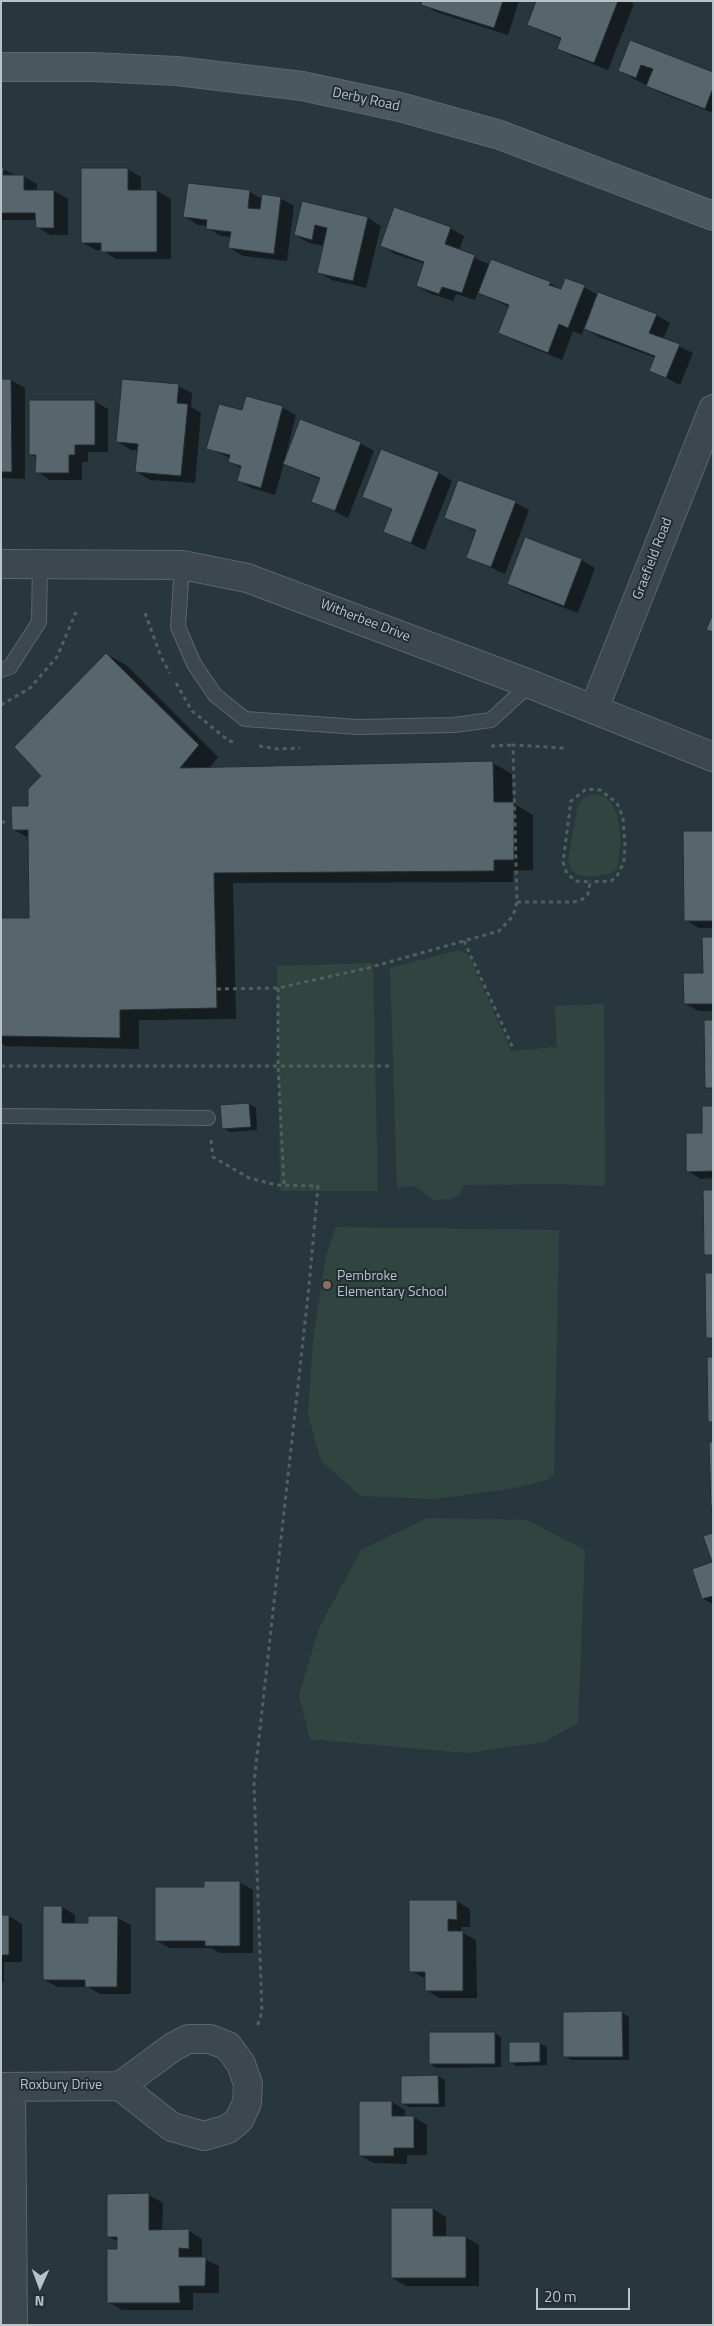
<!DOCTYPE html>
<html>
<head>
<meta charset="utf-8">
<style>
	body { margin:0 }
	#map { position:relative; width:714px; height:2326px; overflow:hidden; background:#28373d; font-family:"Titillium Web",sans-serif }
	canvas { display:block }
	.frame { position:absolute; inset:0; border:2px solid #b8c3c8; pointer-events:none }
	.north { position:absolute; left:15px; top:2261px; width:50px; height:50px; -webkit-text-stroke:4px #212d32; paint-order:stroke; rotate:182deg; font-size:14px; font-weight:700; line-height:20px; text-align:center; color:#b8c3c8 }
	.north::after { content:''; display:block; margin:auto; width:18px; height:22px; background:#b8c3c8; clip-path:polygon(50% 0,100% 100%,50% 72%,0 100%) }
	.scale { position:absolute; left:536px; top:2288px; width:94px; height:22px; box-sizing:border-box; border:2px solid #b8c3c8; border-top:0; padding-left:6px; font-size:15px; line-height:18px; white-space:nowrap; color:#b8c3c8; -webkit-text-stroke:4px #212d32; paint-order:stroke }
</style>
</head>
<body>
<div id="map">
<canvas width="714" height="2326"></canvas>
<div class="frame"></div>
<div class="north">N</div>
<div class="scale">20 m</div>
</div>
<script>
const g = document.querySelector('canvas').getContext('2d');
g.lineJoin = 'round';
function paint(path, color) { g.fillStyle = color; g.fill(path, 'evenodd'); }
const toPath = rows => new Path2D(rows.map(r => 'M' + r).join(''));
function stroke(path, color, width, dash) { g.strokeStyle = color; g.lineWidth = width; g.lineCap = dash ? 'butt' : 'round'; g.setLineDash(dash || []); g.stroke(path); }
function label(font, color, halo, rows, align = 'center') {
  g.font = font + ' "Titillium Web",sans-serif'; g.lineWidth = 4; g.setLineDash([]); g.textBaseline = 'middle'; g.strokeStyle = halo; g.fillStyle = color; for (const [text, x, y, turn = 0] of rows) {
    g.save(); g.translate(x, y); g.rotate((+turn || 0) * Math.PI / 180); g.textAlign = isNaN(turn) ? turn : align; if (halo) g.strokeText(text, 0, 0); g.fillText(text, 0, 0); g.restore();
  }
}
const green = toPath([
	[592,794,603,796,611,802,618,817,621,840,617,869,609,874,591,877,577,875,570,868,568,859,578,805,584,798],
	[459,950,468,954,511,1051,557,1047,555,1006,604,1004,605,1186,556,1184,465,1185,459,1195,451,1199,434,1200,414,1186,397,1188,390,968],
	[373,963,378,1191,280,1191,277,966],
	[336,1227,559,1230,554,1474,547,1480,510,1489,434,1499,361,1496,321,1461,308,1414,313,1340,326,1257],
	[427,1518,527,1520,585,1550,578,1723,544,1742,466,1753,310,1739,299,1695,319,1628,361,1550]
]);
const shadow = toPath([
	[423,1,519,1,508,35,436,12,422,4],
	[537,1,628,1,634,4,608,70,572,56,559,48,562,40,528,25],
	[631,41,713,74,713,113,661,93,619,71],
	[1,168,17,176,23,176,37,184,37,191,54,191,68,199,68,235,50,235,37,227,37,220,1,220],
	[128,169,141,177,141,191,157,191,171,199,171,259,116,259,102,250,96,250,83,243],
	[250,192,262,199,280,198,294,206,287,261,243,256,230,248,231,237,221,236,208,228,208,226,198,225,185,217],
	[303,203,368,218,381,226,366,288,332,280,318,272,324,246,309,243,295,235],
	[395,209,450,228,464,236,459,251,490,265,550,283,562,290,584,287,598,295,656,315,670,323,663,339,693,353,680,385,651,370,656,358,599,337,584,328,582,335,573,331,562,360,513,340,500,333,509,307,478,292,475,300,456,294,453,301,431,294,417,286,425,264,395,254,382,246],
	[1,380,11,380,25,388,25,479,1,478],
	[178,386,192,393,191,407,201,413,195,483,150,480,137,472,139,450,131,450,118,442],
	[247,398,283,408,296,415,286,454,360,443,374,451,348,518,313,501,321,480,284,463,275,495,252,488,238,481,242,469,229,461,230,458,208,448,243,412],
	[94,401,108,409,108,452,88,452,88,462,82,462,82,480,50,480,37,472,37,458,30,454],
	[382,451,439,473,452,481,425,550,385,532,393,510,364,497],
	[459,481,516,503,529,510,505,574,468,557,477,532,445,517],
	[526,539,582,560,595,568,578,613,523,592,509,584],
	[106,654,126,665,218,757,209,769,493,763,512,774,513,803,533,815,533,870,513,871,513,882,233,883,236,1019,139,1020,139,1049,6,1046,1,1043,1,920,30,919,30,839,13,829,29,807,43,776],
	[713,832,713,928,699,928,686,920],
	[713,939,713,1011,699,1011,685,1004,704,974],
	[249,1104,256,1108,257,1130,230,1132,223,1128],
	[713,1107,713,1178,701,1179,688,1171],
	[713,1563,713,1604,703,1599],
	[239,1882,253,1890,253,1953,220,1953,211,1948,170,1948,157,1941,206,1888],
	[456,1901,470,1909,470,1927,461,1927,461,1932,476,1940,477,1998,440,1998,426,1990,426,1979,411,1971],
	[62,1907,75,1915,75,1924,89,1924,117,1918,131,1925,131,1994,100,1994,88,1987,58,1987,44,1980],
	[1,1916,9,1916,22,1924,22,1962,4,1962,4,1982,1,1982],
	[622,2013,629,2017,629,2060,571,2060,565,2056],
	[495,2033,501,2037,501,2067,437,2068,430,2064],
	[540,2043,547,2047,547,2065,516,2066,510,2062],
	[438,2076,445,2080,445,2107,409,2107,402,2103],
	[392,2102,405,2110,405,2117,414,2117,427,2125,427,2155,407,2155,407,2164,374,2163,361,2156],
	[149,2195,163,2203,162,2231,189,2231,202,2239,202,2258,219,2266,219,2293,193,2293,193,2310,122,2310,109,2302,118,2242,108,2236],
	[433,2209,446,2217,446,2237,465,2237,479,2245,479,2286,406,2286,392,2278]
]);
const building = toPath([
	[422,1,503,1,494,28,421,5,422,1],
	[536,1,618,1,594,63,557,49,561,38,527,25,536,1],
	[630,40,713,72,713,88,705,109,646,86,653,69,641,65,636,78,618,71,630,40],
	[1,167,4,167,3,175,24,175,24,190,54,190,54,228,36,228,35,213,1,213,1,167],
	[81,168,128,168,128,190,157,190,157,252,101,252,101,243,81,243,81,168],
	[188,183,250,190,248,208,260,209,262,194,281,197,274,254,228,248,231,232,206,229,207,220,183,217,188,183],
	[302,201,368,217,353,281,317,273,327,228,315,225,312,240,294,235,302,201],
	[394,207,451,227,445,244,475,255,462,293,442,287,439,294,416,286,424,262,380,246,394,207],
	[491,259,551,282,549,285,561,289,565,278,585,285,568,328,559,324,548,353,498,333,509,305,478,293,491,259],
	[598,292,657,314,649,333,680,344,666,378,649,371,655,356,584,329,598,292],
	[1,379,11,379,12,472,1,472,1,379],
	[122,379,179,384,177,403,188,404,181,476,135,472,138,444,116,442,122,379],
	[246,396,283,406,261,488,237,481,241,466,228,462,230,455,206,449,219,404,242,410,246,396],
	[29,400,95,400,95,445,75,445,75,455,69,455,69,473,35,473,36,455,29,455,29,400],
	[300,419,361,442,335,511,311,502,320,478,283,464,300,419],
	[381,449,439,472,411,543,383,532,392,509,362,497,381,449],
	[458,480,516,501,491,567,466,558,476,530,444,518,458,480],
	[525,537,582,559,564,606,507,584,525,537],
	[713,613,713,632,706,630,713,613],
	[106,653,199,745,180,768,493,761,494,802,514,802,514,860,494,860,494,871,214,873,217,1008,120,1010,120,1038,1,1036,1,918,29,918,28,830,12,830,11,806,28,806,28,789,41,776,14,747,106,653],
	[683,831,713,831,713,921,684,921,683,831],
	[702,937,713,937,713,1004,684,1004,683,973,703,973,702,937],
	[704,1020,713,1020,713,1088,705,1088,704,1020],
	[249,1103,251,1127,222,1129,220,1105,249,1103],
	[702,1106,713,1106,713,1171,686,1172,686,1133,702,1133,702,1106],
	[703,1190,713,1190,713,1255,704,1255,703,1190],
	[705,1273,713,1273,713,1338,706,1338,705,1273],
	[707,1357,713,1357,713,1422,708,1422,707,1357],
	[709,1442,713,1442,713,1506,711,1507,709,1442],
	[713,1533,713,1596,702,1599,692,1569,712,1562,703,1536,713,1533],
	[204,1881,240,1881,240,1946,205,1946,205,1941,155,1941,155,1887,204,1887,204,1881],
	[409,1900,457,1900,457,1920,448,1919,448,1931,463,1931,463,1991,425,1991,425,1972,409,1972,409,1900],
	[43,1906,62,1906,62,1923,88,1923,88,1916,118,1916,117,1987,85,1987,85,1980,43,1980,43,1906],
	[1,1915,9,1915,9,1955,1,1955,1,1915],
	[622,2011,623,2057,563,2057,563,2012,622,2011],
	[429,2032,495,2032,495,2064,429,2064,429,2032],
	[509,2042,540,2042,540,2062,509,2063,509,2042],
	[438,2075,439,2104,401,2104,401,2076,438,2075],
	[359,2101,392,2101,392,2116,414,2116,414,2148,394,2148,394,2156,359,2156,359,2101],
	[149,2193,149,2230,189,2229,189,2249,179,2248,179,2257,206,2257,205,2286,179,2286,180,2303,107,2303,107,2249,117,2249,117,2237,107,2237,107,2194,149,2193],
	[391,2208,433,2208,433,2236,466,2236,466,2278,391,2278,391,2208]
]);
const path = toPath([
	[145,613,161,657,170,673],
	[176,683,192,711,229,741,235,742],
	[1,705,30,688,57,657,76,612],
	[259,746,278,749,300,748],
	[491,746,513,745],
	[1,822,8,822],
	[517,902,574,902,583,899,588,894,590,882,576,881,567,874,563,862,571,801,586,789,600,790,617,803,623,818,625,845,624,862,617,876,611,881,590,882],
	[464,941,513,1048],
	[278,988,278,1065,284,1185],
	[217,989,278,988,368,968,499,931,513,916,517,902,513,745,564,748],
	[1,1066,392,1066],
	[211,1140,213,1157,249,1178,276,1185,318,1186,309,1286,254,1783,262,2012,257,2027]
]);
const lane = toPath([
	[182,565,178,627,194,664,215,695,245,719,358,727,454,725,491,720,530,684],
	[1,670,10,667,39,622,40,563],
	[1,1116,208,1118]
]);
const street = toPath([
	[1,564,182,565,247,578,530,684,713,757],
	[594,709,713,409],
	[1,2087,120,2086,172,2127,204,2136,228,2129,239,2120,247,2103,248,2084,241,2064,228,2046,210,2039,188,2039,173,2047,120,2086],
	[11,2087,13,2325]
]);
const secondary = toPath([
	[1,67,93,67,177,71,302,86,400,107,500,135,713,216]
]);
const markers = [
	[327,1285,5,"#8d6e63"]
];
const streetNames = [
	["Derby Road",366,100,12],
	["Graefield Road",653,559,-69],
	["Witherbee Drive",365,621,21],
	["Roxbury Drive",61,2086]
];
const poiNames = [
	["Pembroke",337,1277],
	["Elementary School",337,1293]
];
paint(green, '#30453f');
paint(shadow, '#0007');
paint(building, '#56666c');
stroke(building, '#232f34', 1);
stroke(lane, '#5a666b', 16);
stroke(street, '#5a666b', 30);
stroke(secondary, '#5a666b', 30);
stroke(path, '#4f615e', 3, [4, 4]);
stroke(lane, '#3c484d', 14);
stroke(street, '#3c484d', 28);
stroke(secondary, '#4b5860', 28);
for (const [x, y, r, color] of markers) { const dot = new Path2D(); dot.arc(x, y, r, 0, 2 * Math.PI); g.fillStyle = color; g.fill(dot); stroke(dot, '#212d32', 2); }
label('14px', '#b8c3c8', '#212d32', streetNames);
label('14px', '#b8c3c8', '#212d32', poiNames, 'left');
</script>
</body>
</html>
